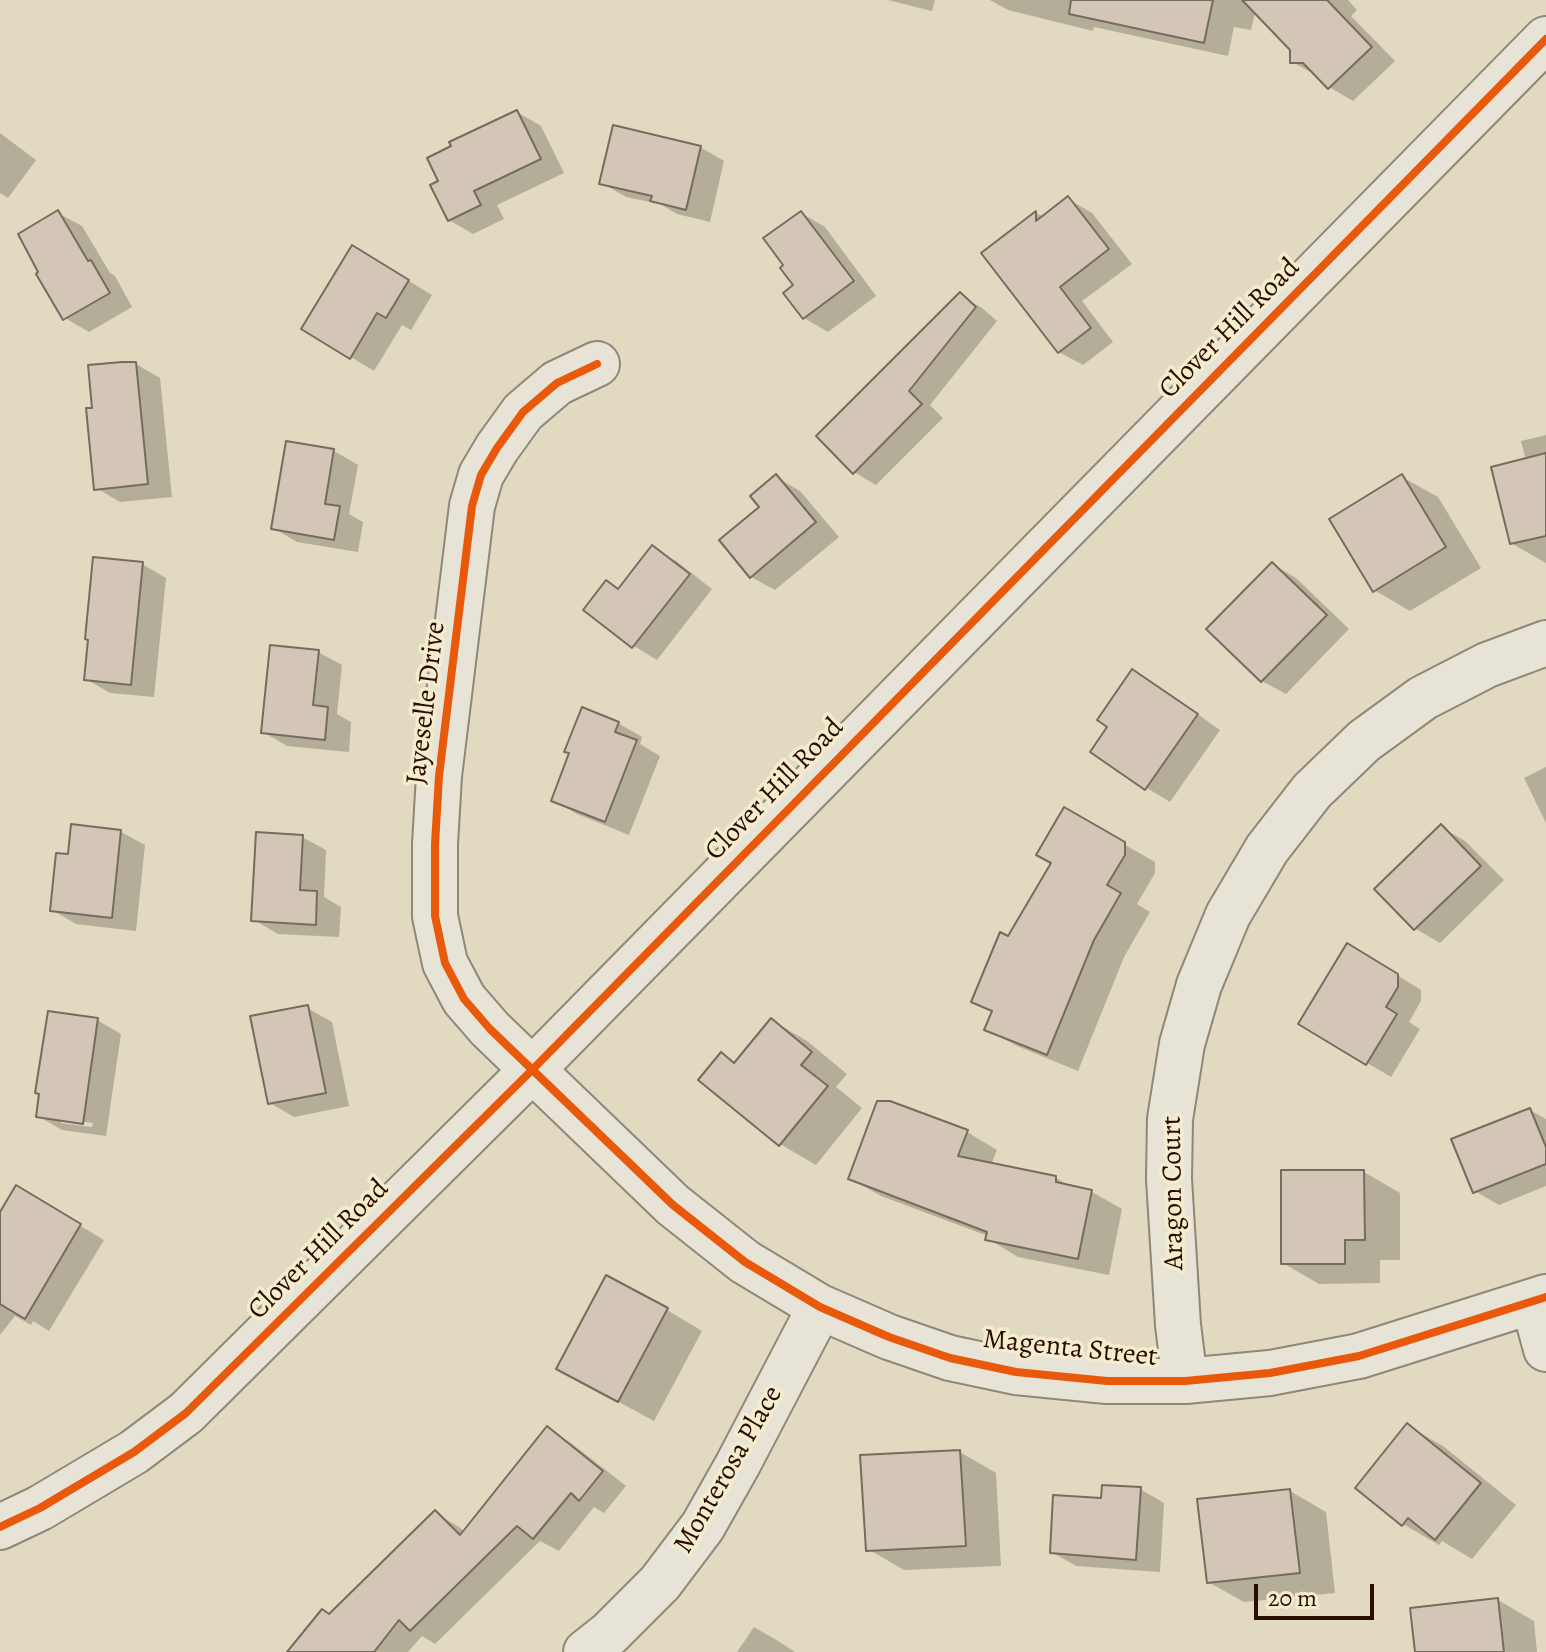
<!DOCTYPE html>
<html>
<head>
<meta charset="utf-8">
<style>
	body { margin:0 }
	#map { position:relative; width:1546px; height:1652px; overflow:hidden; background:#e1dac0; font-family:Alegreya,serif }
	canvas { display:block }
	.scale { position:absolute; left:1254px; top:1584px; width:120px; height:36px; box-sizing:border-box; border:4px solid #2a0d00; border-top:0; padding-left:10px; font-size:24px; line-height:28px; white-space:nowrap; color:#2a0d00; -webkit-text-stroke:6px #f4ecce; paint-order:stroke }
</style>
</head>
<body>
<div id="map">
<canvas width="1546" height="1652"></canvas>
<div class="scale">20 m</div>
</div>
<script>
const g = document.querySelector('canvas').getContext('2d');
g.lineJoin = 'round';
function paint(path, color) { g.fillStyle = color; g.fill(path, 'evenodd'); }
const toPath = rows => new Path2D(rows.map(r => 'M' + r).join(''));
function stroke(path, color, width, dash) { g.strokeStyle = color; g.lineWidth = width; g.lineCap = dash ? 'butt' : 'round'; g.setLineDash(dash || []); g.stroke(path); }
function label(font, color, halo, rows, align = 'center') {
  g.font = font + ' Alegreya,serif'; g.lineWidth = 7; g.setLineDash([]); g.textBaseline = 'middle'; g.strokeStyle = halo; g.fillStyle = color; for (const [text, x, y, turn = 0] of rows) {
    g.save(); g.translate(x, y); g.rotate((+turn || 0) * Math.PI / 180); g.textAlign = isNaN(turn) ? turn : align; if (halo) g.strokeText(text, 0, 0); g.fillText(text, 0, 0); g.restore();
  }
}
const shadow = toPath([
	[888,0,935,0,932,11],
	[990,0,1258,0,1251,30,1234,27,1228,56,1094,27,1093,31,1008,10],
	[1279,0,1348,0,1357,10,1351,16,1395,61,1353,101,1329,87,1318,76,1292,62,1292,49],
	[517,112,541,126,564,173,497,205,504,219,473,234,449,220],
	[0,133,36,160,8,198,0,193],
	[700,147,724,161,710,222,677,214,660,204,626,197,602,183],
	[1068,199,1092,213,1132,264,1082,301,1113,342,1083,365,1059,352,984,254,1036,213,1044,217],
	[58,213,82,226,110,273,115,276,132,307,89,332,65,318],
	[801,213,825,227,876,296,828,332,804,318,796,286],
	[376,261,432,295,411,330,402,325,374,371,351,357],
	[960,295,982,308,997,321,930,405,943,418,876,485,854,472],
	[136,364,160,378,172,497,120,502,96,488,95,410],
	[1546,435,1546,563,1511,543,1526,461,1521,441],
	[334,451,358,465,349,514,363,522,358,552,297,542,273,528],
	[776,477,800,491,839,537,775,590,751,577,762,507],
	[1402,477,1438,497,1481,568,1410,611,1374,590],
	[652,548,676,561,712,589,657,660,634,646,586,610,619,590],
	[142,564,166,578,154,697,110,693,86,679,90,640],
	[1272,564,1296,578,1349,629,1286,694,1262,681],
	[318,652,342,665,337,714,351,722,349,752,287,746,263,732],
	[1132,671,1156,685,1220,730,1170,802,1147,788,1093,752,1110,726],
	[618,723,642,737,640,744,660,756,629,835,577,814,553,800],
	[1546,767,1546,823,1524,778],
	[1064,810,1155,862,1155,873,1137,904,1150,912,1124,957,1078,1071,1017,1046,987,1029,993,1013,974,1002,1053,863],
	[1441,827,1465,841,1504,880,1440,943,1416,929,1377,889],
	[121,832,145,845,136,931,76,924,52,910,70,856],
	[302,837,326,850,324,897,341,907,339,937,278,934,254,920],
	[1371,959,1421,990,1421,1001,1409,1022,1420,1029,1391,1077,1300,1023],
	[307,1008,332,1022,349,1106,294,1117,270,1103],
	[97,1020,121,1034,106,1136,62,1130,38,1116],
	[61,1119,93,1123,92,1127,61,1123],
	[771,1020,807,1041,847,1074,836,1087,862,1108,816,1165,780,1144,722,1055,737,1063],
	[1530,1110,1546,1119,1546,1186,1499,1205,1475,1191],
	[967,1132,997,1150,991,1165,1056,1178,1073,1188,1092,1192,1122,1209,1109,1275,1018,1257,988,1239,988,1236,881,1196,850,1178],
	[1364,1172,1400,1193,1400,1260,1380,1260,1380,1283,1319,1284,1283,1263],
	[17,1188,104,1240,49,1331,33,1321,31,1325,15,1316,0,1335,0,1216],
	[667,1310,702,1331,654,1421,595,1389],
	[1408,1426,1443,1446,1516,1505,1472,1559,1442,1541,1439,1545,1403,1524],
	[548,1429,571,1443,626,1486,604,1513,594,1507,559,1551,540,1541,435,1644,422,1636,408,1652,290,1652,330,1616,435,1513,459,1527,465,1532],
	[960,1452,996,1473,1001,1566,904,1570,868,1549],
	[1140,1489,1164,1503,1160,1572,1076,1566,1052,1552,1103,1500],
	[1290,1491,1326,1512,1335,1593,1244,1602,1208,1582],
	[1498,1600,1534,1621,1537,1652,1417,1652],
	[754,1627,778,1641,795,1652,737,1652]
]);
const building = toPath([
	[1071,0,1213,0,1204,43,1069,14,1071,0],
	[1242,0,1327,0,1372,47,1328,89,1303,63,1290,63,1290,50,1242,0],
	[517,110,541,159,474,191,481,205,448,221,430,185,438,181,427,158,451,146,449,142,517,110],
	[613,125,701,146,686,210,650,201,652,196,599,184,613,125],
	[1068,196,1109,249,1060,287,1091,328,1058,353,981,253,1036,211,1036,221,1068,196],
	[58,210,88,261,91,260,110,293,63,320,36,274,38,272,18,234,58,210],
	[801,211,854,281,803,319,783,293,793,285,780,268,783,265,763,238,801,211],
	[352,245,409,280,386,318,377,313,350,359,301,329,352,245],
	[960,292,976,307,909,391,922,404,853,474,816,436,960,292],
	[122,362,136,362,148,484,94,490,86,408,92,408,88,365,122,362],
	[286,441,334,449,325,504,340,506,334,540,271,529,286,441],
	[1546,453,1546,536,1510,544,1491,467,1546,453],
	[776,474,816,522,750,578,719,540,759,507,750,496,776,474],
	[1402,474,1446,547,1373,592,1329,519,1402,474],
	[652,545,690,574,632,648,583,610,606,580,618,589,652,545],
	[93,557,143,562,131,685,84,680,88,640,85,639,93,557],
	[1272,562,1327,615,1261,682,1206,629,1272,562],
	[270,645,319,650,313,705,328,707,325,740,261,733,270,645],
	[1132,669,1198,714,1145,790,1090,752,1107,727,1097,720,1132,669],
	[582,707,619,722,615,732,637,740,605,822,551,801,569,753,564,752,582,707],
	[1064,807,1125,842,1125,855,1107,885,1121,893,1094,940,1047,1055,984,1030,992,1011,971,1002,1000,932,1008,936,1051,863,1036,855,1064,807],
	[71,824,121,830,112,918,50,911,56,853,68,854,71,824],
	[1441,824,1481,866,1414,930,1374,889,1441,824],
	[256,832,303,835,300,890,317,891,316,925,251,921,256,832],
	[1347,943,1398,974,1398,987,1386,1007,1397,1014,1366,1065,1298,1024,1347,943],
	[308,1005,326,1093,268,1104,250,1016,308,1005],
	[48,1011,98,1018,83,1124,36,1117,39,1094,35,1093,48,1011],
	[771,1018,812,1052,801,1065,828,1086,779,1146,698,1080,721,1052,734,1063,771,1018],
	[877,1101,890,1101,968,1130,958,1156,1056,1176,1056,1182,1092,1190,1078,1259,985,1240,987,1232,848,1179,877,1101],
	[1530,1108,1546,1147,1546,1164,1473,1193,1451,1139,1530,1108],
	[1281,1170,1364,1170,1365,1240,1345,1240,1345,1264,1281,1264,1281,1170],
	[16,1185,81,1224,25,1319,0,1304,0,1212,16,1185],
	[606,1275,668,1308,618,1402,556,1369,606,1275],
	[1407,1423,1481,1483,1435,1540,1408,1518,1402,1526,1355,1488,1407,1423],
	[547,1426,603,1471,579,1501,571,1493,533,1539,517,1526,410,1631,399,1620,374,1652,287,1652,322,1609,329,1614,435,1510,460,1535,547,1426],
	[960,1450,966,1546,866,1551,860,1455,960,1450],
	[1102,1485,1141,1487,1136,1560,1050,1553,1053,1495,1101,1498,1102,1485],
	[1290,1489,1300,1573,1207,1583,1197,1499,1290,1489],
	[1498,1598,1504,1652,1415,1652,1410,1608,1498,1598]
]);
const minor = toPath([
	[597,364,557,383,523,412,497,448,481,475,472,506,439,776,435,844,435,916,445,963,464,999,490,1029,673,1205,745,1262,820,1307,889,1337,950,1358,1016,1372,1107,1381,1185,1381,1270,1373,1359,1356,1546,1297],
	[1533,1301,1546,1349],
	[1185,1381,1178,1325,1169,1179,1170,1119,1182,1044,1199,985,1228,915,1267,849,1312,791,1364,741,1423,698,1487,665,1546,643],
	[0,1527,40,1508,134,1452,186,1413,532,1070,1546,39],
	[586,1652,610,1633,660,1583,703,1526,738,1464,820,1307]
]);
const cycleway = toPath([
	[597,364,557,383,523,412,497,448,481,475,472,506,439,776,435,844,435,916,445,963,464,999,490,1029,673,1205,745,1262,820,1307,889,1337,950,1358,1016,1372,1107,1381,1185,1381,1270,1373,1359,1356,1546,1297],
	[0,1527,40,1508,134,1452,186,1413,532,1070,1546,39]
]);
const streetNames = [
	["Clover Hill Road",1230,329,-45],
	["Jayeselle Drive",427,703,-83],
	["Clover Hill Road",775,790,-46],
	["Aragon Court",1174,1193,-91],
	["Clover Hill Road",319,1250,-45],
	["Magenta Street",1070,1349,6],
	["Monterosa Place",729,1470,-60]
];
paint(shadow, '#0003');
paint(building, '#d4c6b6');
stroke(building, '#756c5e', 2);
stroke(minor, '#8f8777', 48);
stroke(minor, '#e7e3d6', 44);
stroke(cycleway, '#e8590c', 8);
label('28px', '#2a0d00', '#f4ecce', streetNames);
</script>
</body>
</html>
